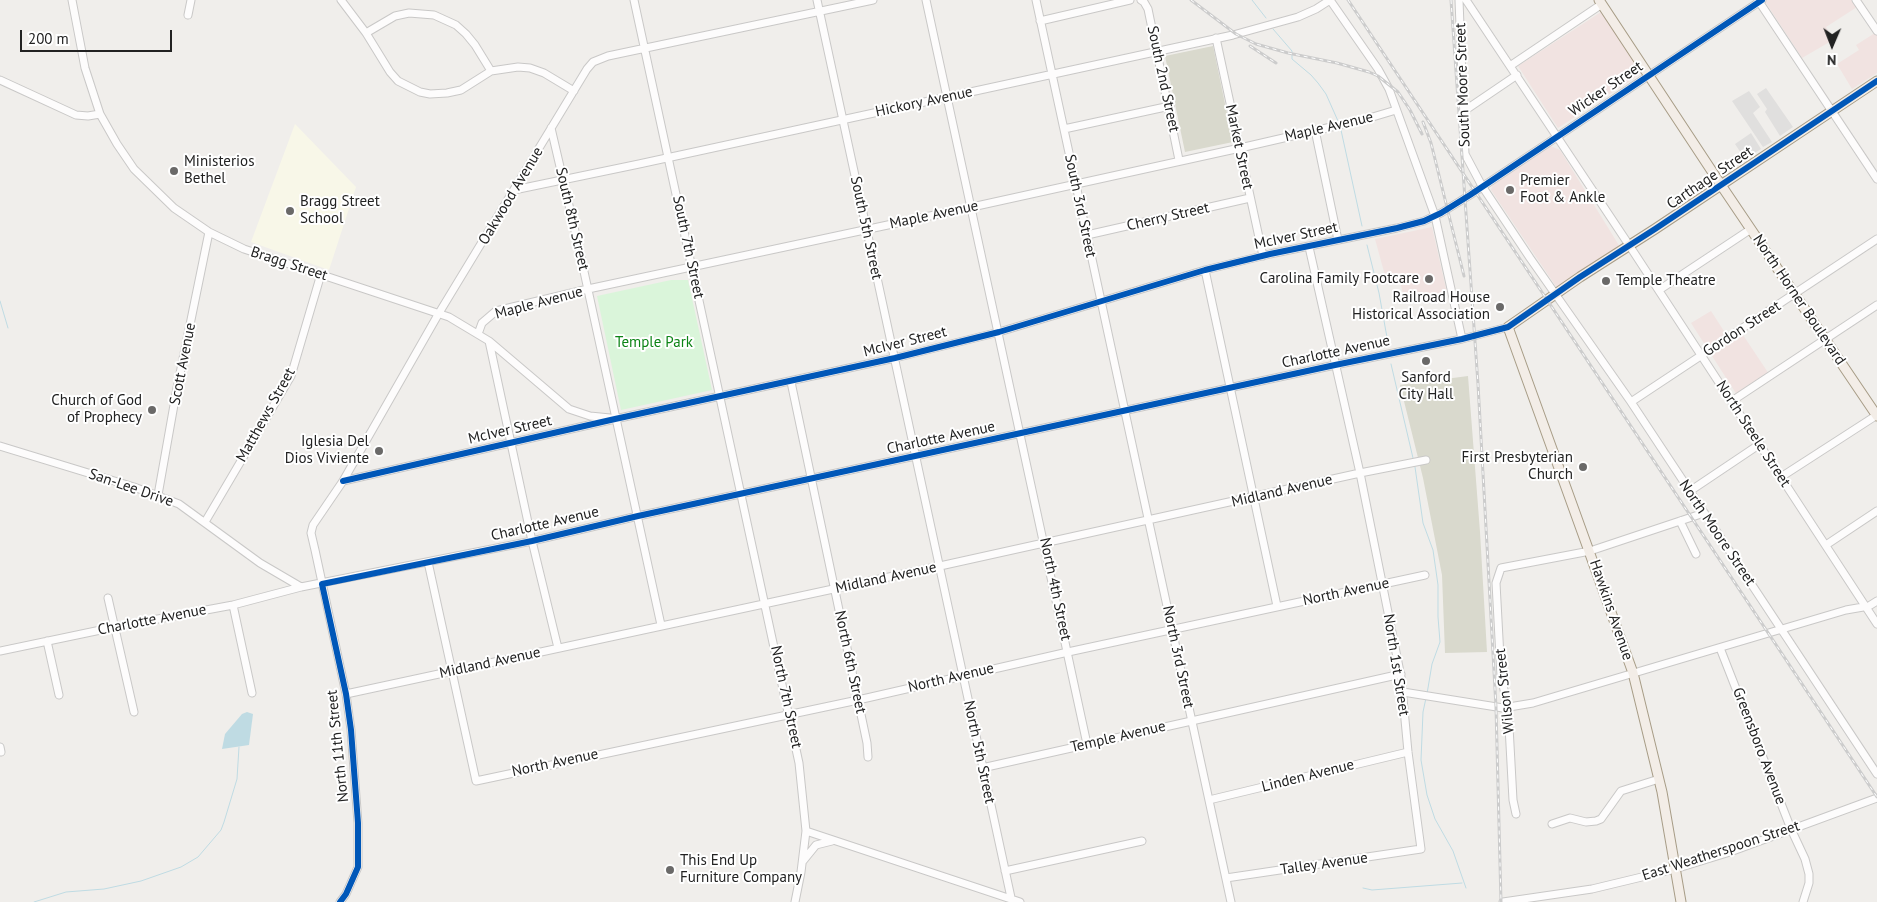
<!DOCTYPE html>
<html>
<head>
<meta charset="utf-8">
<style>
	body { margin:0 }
	#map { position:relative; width:1877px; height:902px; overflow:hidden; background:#f0eeeb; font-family:"PT Sans",sans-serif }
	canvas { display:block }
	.north { position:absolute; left:1807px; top:20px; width:50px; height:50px; -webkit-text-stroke:4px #fff; paint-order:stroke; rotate:181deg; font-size:14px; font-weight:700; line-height:20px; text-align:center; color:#222 }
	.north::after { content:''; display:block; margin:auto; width:18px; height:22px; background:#222; clip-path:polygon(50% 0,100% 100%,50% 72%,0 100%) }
	.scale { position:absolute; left:20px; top:30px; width:152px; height:22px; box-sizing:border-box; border:2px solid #222; border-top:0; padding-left:6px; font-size:15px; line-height:18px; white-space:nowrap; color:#222; -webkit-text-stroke:4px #fff; paint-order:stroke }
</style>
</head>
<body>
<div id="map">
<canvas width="1877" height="902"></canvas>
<div class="north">N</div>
<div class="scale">200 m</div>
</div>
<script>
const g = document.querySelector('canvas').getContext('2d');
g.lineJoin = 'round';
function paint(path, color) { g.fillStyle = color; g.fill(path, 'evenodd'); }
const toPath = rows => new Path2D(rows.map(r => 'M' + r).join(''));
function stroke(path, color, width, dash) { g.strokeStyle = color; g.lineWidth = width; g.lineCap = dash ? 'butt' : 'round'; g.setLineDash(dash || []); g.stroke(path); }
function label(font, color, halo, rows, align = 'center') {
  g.font = font + ' "PT Sans",sans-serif'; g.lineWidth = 4; g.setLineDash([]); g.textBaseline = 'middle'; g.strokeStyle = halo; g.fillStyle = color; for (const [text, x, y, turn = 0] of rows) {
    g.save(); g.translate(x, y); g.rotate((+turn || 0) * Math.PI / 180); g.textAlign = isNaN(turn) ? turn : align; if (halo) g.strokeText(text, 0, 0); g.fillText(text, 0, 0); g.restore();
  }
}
const commercial = toPath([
	[1764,0,1852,0,1857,7,1826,27,1833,40,1802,58],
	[1601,12,1642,73,1558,128,1518,66],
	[1875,33,1877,36,1877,73,1852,89,1837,64,1859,50,1856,45],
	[1550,146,1560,150,1620,247,1557,288,1491,190,1493,184],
	[1432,227,1447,293,1405,303,1400,281,1387,283,1375,239],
	[1711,311,1731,342,1743,335,1769,374,1737,395,1691,323]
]);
const education = toPath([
	[295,124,356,187,329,270,251,242]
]);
const construction = toPath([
	[1213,46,1233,142,1185,152,1165,56],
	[1468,376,1480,532,1487,652,1445,653,1442,575,1423,478,1400,385]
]);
const park = toPath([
	[671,280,688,280,712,390,621,410,597,296]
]);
const parking = toPath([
	[1766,88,1793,127,1780,136,1765,112,1767,109,1757,94],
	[1749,91,1760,107,1753,113,1772,142,1763,147,1732,101],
	[1751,133,1761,149,1745,159,1735,144]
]);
const water = toPath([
	[247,712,253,714,249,745,222,749,225,734,242,714]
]);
const stream = toPath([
	[1252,0,1266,18],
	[1273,29,1292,51,1292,59,1311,75,1318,83,1326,94,1338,121],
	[1341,130,1362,226],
	[1367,245,1379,293,1388,343],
	[0,301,8,328],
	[1391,364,1413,458],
	[1415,467,1423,523,1433,550,1438,585,1438,617,1440,642,1432,664,1427,694],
	[1426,698,1423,712,1421,760,1427,795,1435,819,1453,851,1466,888],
	[1363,888,1372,890,1462,883],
	[34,902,66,892,104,889,141,881,181,867,198,857,221,830,224,822,237,779,239,747]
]);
const minor = toPath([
	[72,0,85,68,100,114,117,144,134,169,174,208,209,232,244,249,449,317,489,341,569,409,590,416,610,418],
	[341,0,366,33,390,72,398,81,420,92,430,94,447,93,461,90,491,71,518,67,530,68,544,73,574,91],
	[634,0,799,763,806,831,801,872,795,902],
	[817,0,1012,902],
	[926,0,1087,744],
	[1036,0,1231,902],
	[1141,0,1144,2,1148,9,1179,160],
	[1459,0,1465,154,1482,186,1530,258,1631,402,1877,774],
	[1466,0,1629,245,1877,624],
	[1758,0,1877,179],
	[1856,0,1877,31],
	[188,15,191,0],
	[1040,21,1130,0],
	[366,33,395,16,409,13,434,15,456,25,466,34,475,45,491,71],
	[1216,38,1263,256],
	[1510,66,1602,4],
	[0,80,76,115,88,116,100,114],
	[1464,111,1517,75],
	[551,128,578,244,661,625],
	[1064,129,1170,106],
	[1315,130,1338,240],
	[514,190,639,164,1233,35,1298,17,1316,9,1330,0,1378,69,1389,89,1435,216,1462,339],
	[1087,235,1250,198],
	[1205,270,1277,606],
	[1659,290,1751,229],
	[478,334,482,323,496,311,588,289,972,207,1240,148,1366,119,1396,110],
	[489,341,532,541,558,648],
	[791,382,867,743,868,757],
	[1732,401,1877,305],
	[1631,402,1877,239],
	[0,446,134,487,179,504,260,563,301,587],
	[1781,477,1877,415],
	[343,481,615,419,895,358,999,332,1205,270,1270,254,1397,228,1424,221,1441,213,1470,195,1762,0],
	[1690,491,1760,444],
	[158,495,177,388,209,232],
	[1680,521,1696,554],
	[205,522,291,376,321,274],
	[1826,545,1877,511],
	[428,562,476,781,858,700,1068,652,1425,575],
	[108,598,134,712],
	[233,605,252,693],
	[47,641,59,695],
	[1720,648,1791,829,1805,859,1809,874,1809,883,1803,902],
	[0,651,115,627,233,605,301,587,532,541,638,516,1335,365,1462,339,1508,327],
	[1403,692,1503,708,1533,703,1846,610,1869,606,1877,601],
	[346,694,940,566,1360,473,1426,460],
	[0,747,1,752],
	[982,768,1401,674],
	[1209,800,1408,752],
	[1516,814,1513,800,1508,708,1501,676,1496,583,1501,568,1590,551,1704,513],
	[1552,824,1570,818,1586,822,1596,821,1601,819,1621,791,1659,779],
	[806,831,1020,902],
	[803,861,816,845,832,841],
	[1005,871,1142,841],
	[1226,878,1421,849,1408,752,1401,677,1360,473,1309,247],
	[340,902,346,894,358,867,358,823,351,730,346,694,315,550,311,533,313,525,343,481,439,313,587,69,593,62,608,56,873,0],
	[1503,902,1592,889,1675,869,1730,852,1877,798]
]);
const major = toPath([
	[1599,0,1721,185,1877,416],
	[1681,902,1662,792,1633,673,1508,327,1580,277,1655,229,1877,81]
]);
const rail = toPath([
	[1191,0,1236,34,1256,44,1288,53,1337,63,1369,72,1378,76,1398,92,1410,110,1422,134],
	[1348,0,1877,797],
	[1451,0,1478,384,1496,707,1501,902],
	[1250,46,1276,63],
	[1423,122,1431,143,1464,276]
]);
const cycleway = toPath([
	[343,481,615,419,895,358,999,332,1205,270,1270,254,1397,228,1424,221,1441,213,1470,195,1762,0],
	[340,902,346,894,358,867,358,823,351,730,346,694,322,584,532,541,638,516,1335,365,1462,339,1508,327,1580,277,1655,229,1877,81]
]);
const markers = [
	[174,171,5,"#6a6968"],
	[1510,190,5,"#6a6968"],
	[290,211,5,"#6a6968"],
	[1429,279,5,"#6a6968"],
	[1606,281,5,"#6a6968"],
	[1500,307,5,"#6a6968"],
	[1426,361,5,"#6a6968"],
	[152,410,5,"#6a6968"],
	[379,451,5,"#6a6968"],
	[1583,467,5,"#6a6968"],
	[670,870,5,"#6a6968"]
];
const streetNames = [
	["South 2nd Street",1163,79,78],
	["South Moore Street",1463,85,-92],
	["Wicker Street",1606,89,-34],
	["Hickory Avenue",924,102,-12],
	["Maple Avenue",1329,127,-13],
	["Market Street",1239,147,78],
	["Carthage Street",1710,178,-34],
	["Oakwood Avenue",511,196,-59],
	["South 3rd Street",1080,206,78],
	["Maple Avenue",934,215,-12],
	["Cherry Street",1168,217,-13],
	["South 8th Street",572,219,77],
	["South 5th Street",866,228,78],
	["McIver Street",1296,236,-12],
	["South 7th Street",688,247,78],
	["Bragg Street",289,264,18],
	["North Horner Boulevard",1799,300,56],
	["Maple Avenue",539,303,-15],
	["Gordon Street",1742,329,-33],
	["McIver Street",905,342,-14],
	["Charlotte Avenue",1336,352,-12],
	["Scott Avenue",183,364,-79],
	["Matthews Street",266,415,-61],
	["McIver Street",510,430,-13],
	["North Steele Street",1753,434,57],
	["Charlotte Avenue",941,438,-12],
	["San-Lee Drive",131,488,19],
	["Midland Avenue",1282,491,-13],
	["Charlotte Avenue",545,524,-13],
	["North Moore Street",1717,533,56],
	["Midland Avenue",886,578,-12],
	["North 4th Street",1055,589,78],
	["North Avenue",1346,592,-12],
	["Hawkins Avenue",1611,610,71],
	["Charlotte Avenue",152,620,-11],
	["North 3rd Street",1178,657,78],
	["North 6th Street",850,662,78],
	["Midland Avenue",490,663,-12],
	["North 1st Street",1396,665,81],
	["North Avenue",951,678,-13],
	["Wilson Street",1505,691,-96],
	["North 7th Street",786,697,78],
	["Temple Avenue",1118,737,-13],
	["North 11th Street",338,746,-96],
	["Greensboro Avenue",1759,746,69],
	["North 5th Street",979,752,78],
	["North Avenue",555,763,-12],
	["Linden Avenue",1308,776,-14],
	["East Weatherspoon Street",1721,851,-18],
	["Talley Avenue",1324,864,-8]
];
const poiNames = [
	["Ministerios",184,162],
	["Bethel",184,179],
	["Premier",1520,181],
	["Foot & Ankle",1520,198],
	["Bragg Street",300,202],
	["School",300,219],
	["Carolina Family Footcare",1419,279,"right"],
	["Temple Theatre",1616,281],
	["Railroad House",1490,298,"right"],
	["Historical Association",1490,315,"right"],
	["Sanford",1426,378,"center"],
	["City Hall",1426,395,"center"],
	["Church of God",142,401,"right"],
	["of Prophecy",142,418,"right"],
	["Iglesia Del",369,442,"right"],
	["Dios Viviente",369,459,"right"],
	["First Presbyterian",1573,458,"right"],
	["Church",1573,475,"right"],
	["This End Up",680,861],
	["Furniture Company",680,878]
];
const parkNames = [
	["Temple Park",654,343]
];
paint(commercial, '#f1e3e1');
paint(education, '#f8f7e8');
paint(construction, '#d9d9cd');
paint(park, '#daf5da');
paint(parking, '#e0dfde');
paint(water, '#bfdbe3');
stroke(stream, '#bfdbe3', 1);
stroke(minor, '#c9c8c7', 9);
stroke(major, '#a79c86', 11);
stroke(minor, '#fdfcfc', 7);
stroke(major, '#f3ede7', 9);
stroke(rail, '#ccc', 3);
stroke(rail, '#fff', 1, [4]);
stroke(cycleway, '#0057b8', 6);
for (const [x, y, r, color] of markers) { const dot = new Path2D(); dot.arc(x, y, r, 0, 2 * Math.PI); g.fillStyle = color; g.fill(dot); stroke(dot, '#fff', 2); }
label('15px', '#222', '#fff', streetNames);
label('15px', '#222', '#fff', poiNames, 'left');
label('15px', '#0c8416', '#fff', parkNames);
</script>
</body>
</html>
